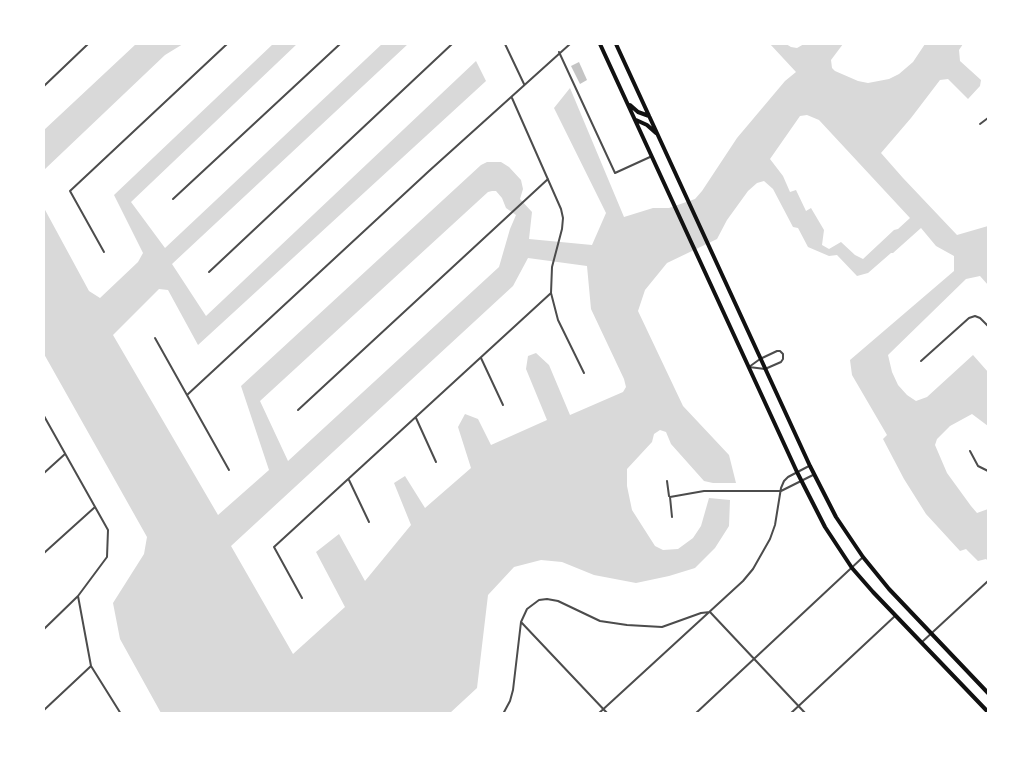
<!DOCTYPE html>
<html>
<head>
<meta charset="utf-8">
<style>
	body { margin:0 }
	#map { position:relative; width:1032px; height:757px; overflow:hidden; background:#fff; font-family:"Roboto Condensed",sans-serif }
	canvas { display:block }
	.frame { position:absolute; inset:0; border:45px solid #fff; pointer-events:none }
</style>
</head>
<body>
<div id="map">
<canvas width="1032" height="757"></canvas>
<div class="frame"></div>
</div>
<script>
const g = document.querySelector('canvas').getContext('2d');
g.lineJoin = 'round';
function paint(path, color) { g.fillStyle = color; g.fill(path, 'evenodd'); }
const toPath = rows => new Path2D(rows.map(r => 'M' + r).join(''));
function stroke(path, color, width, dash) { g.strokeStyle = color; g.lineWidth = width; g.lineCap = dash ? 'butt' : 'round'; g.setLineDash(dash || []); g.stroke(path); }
const water = toPath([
	[136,44,183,44,165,55,44,170,44,130],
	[273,44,297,44,131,202,165,248,382,44,408,44,172,264,206,316,476,61,486,81,198,345,168,290,159,289,113,335,218,515,269,470,241,386,481,165,487,162,501,162,509,167,521,180,523,189,520,199,532,212,529,239,592,245,606,213,554,108,570,88,624,217,653,208,669,208,695,199,702,191,737,138,785,81,796,72,770,44,786,44,791,47,797,48,804,44,843,44,831,60,832,68,835,71,858,81,868,83,889,79,899,74,913,62,925,44,963,44,959,50,960,61,981,80,980,86,968,99,948,79,940,80,911,118,881,153,903,178,957,235,988,226,988,285,980,276,966,279,888,355,892,372,898,385,907,395,916,401,927,397,973,355,988,372,988,426,972,414,950,426,937,439,935,445,947,473,971,506,977,513,988,509,988,561,986,559,978,561,966,549,960,551,926,514,904,479,883,439,887,435,852,375,850,360,954,271,954,256,936,246,921,228,893,253,891,253,868,273,857,276,837,255,829,256,808,247,798,228,793,227,773,189,764,181,757,183,748,191,727,220,717,239,667,263,645,290,638,311,683,406,729,455,736,483,713,483,704,481,671,444,666,432,660,430,654,434,652,442,627,469,627,486,632,510,655,546,663,550,678,549,693,538,701,526,709,498,730,500,729,526,715,548,695,568,669,576,636,583,594,575,562,562,541,560,514,567,488,595,477,688,450,713,161,713,120,639,113,603,144,554,147,537,44,354,44,208,89,291,100,298,138,262,143,253,114,195],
	[807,115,819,120,910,218,898,229,894,230,863,259,855,255,841,242,829,249,822,245,824,230,811,208,806,211,796,190,790,192,783,176,770,159,800,116],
	[492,191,496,191,502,198,506,208,516,215,510,229,499,267,288,461,260,401,488,192],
	[528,258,587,266,591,309,624,379,626,387,623,392,570,415,549,365,536,353,528,356,526,369,547,420,491,445,478,419,465,414,458,427,471,468,425,508,405,476,394,483,411,525,365,581,339,534,316,552,345,607,293,654,231,546,513,286]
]);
const building = toPath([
	[579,62,587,80,580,84,571,66]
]);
const minor = toPath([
	[505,44,524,84],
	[559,52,615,173,650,157],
	[44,86,88,44],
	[512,98,561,209,563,218,562,229,552,267,551,293,558,320,584,373],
	[980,124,988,118],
	[173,199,340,44],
	[104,252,70,191,227,44],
	[209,272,452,44],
	[155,338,229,470],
	[777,351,780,351,783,354,783,359,781,362,765,369,749,367,760,359,777,351],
	[481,358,503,405],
	[921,361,969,318,975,316,980,318,988,326],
	[187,395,429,171,570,44],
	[298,410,548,179],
	[44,416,108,530,107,557,78,596,91,666,121,714],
	[416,418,436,462],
	[970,451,978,466,988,471],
	[44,473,65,454],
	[349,480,369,522],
	[667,481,669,496],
	[672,517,670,497,704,491,781,491,813,475],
	[44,553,95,507],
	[302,598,274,547,551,293],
	[710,612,806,714],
	[521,622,608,714],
	[44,629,78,596],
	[922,642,988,581],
	[44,710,91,666],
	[503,714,510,701,513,690,521,622,527,609,539,600,547,599,558,601,600,621,627,625,662,627,701,613,710,612],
	[598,714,743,581,753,569,770,539,775,525,781,488,784,481,788,477,809,466],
	[695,714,862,558],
	[790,714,895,616]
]);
const primary = toPath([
	[600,44,797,472,825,527,852,568,873,592,988,712],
	[616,44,810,466,836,517,863,557,889,589,988,693],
	[630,105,638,112,649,116],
	[636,120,647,125,656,133]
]);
paint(water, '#d9d9d9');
paint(building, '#c4c4c4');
stroke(minor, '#4c4c4c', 2);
stroke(primary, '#111', 4);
</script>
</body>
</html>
